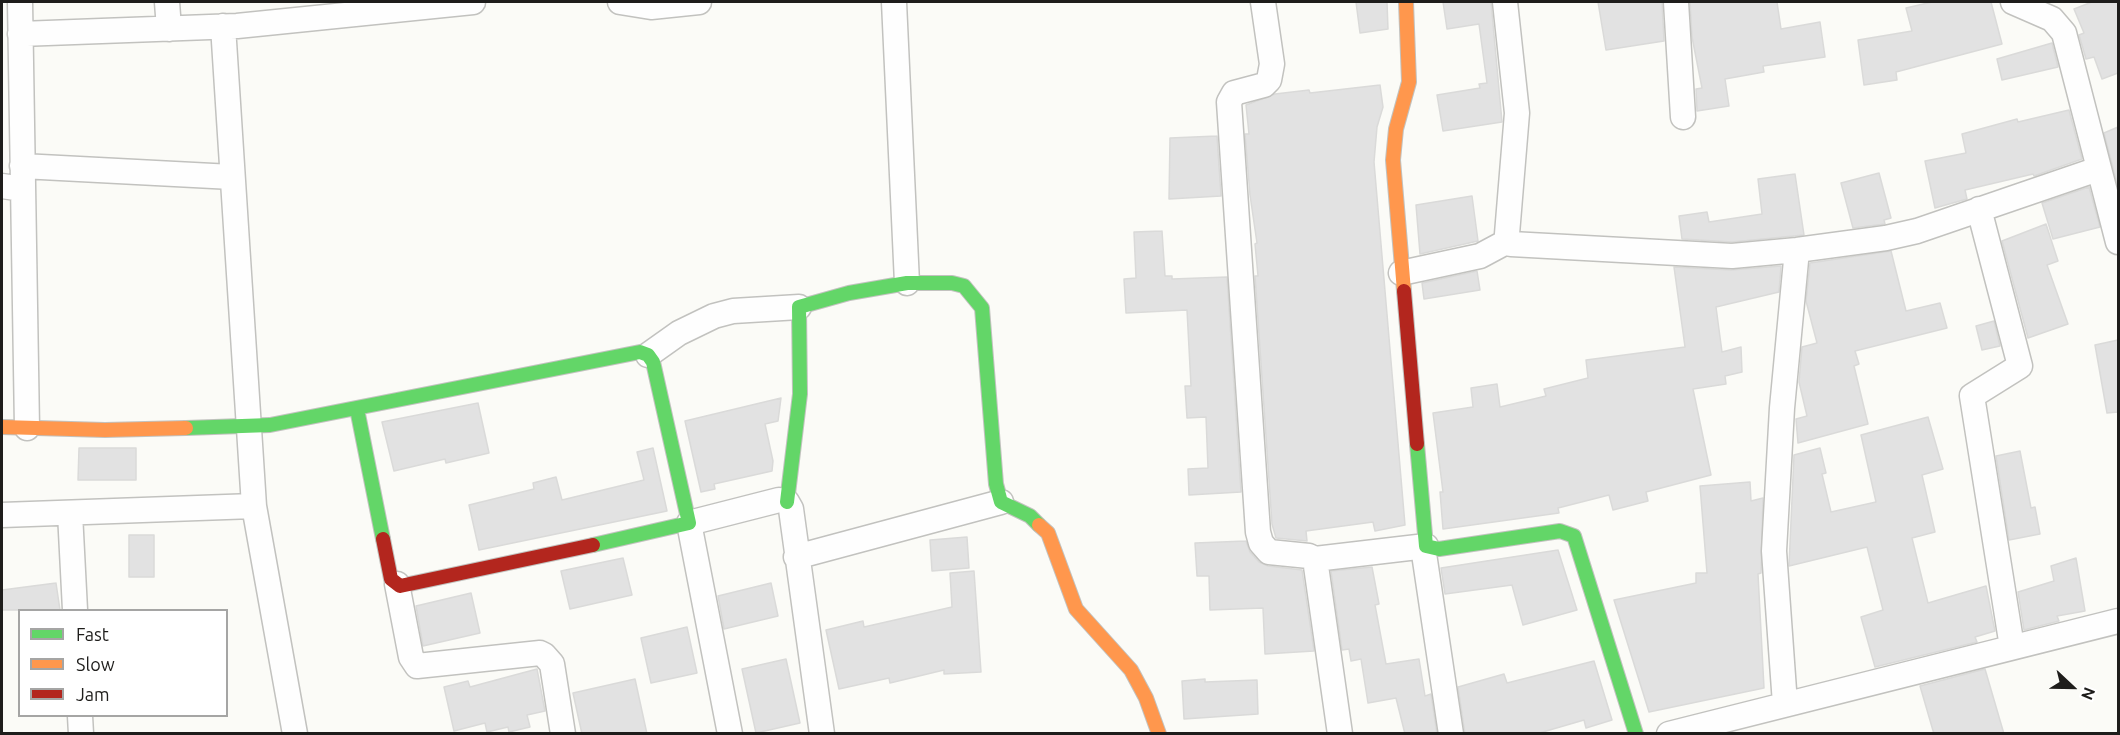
<!DOCTYPE html>
<html>
<head>
<meta charset="utf-8">
<style>
	body { margin:0 }
	#map { position:relative; width:2120px; height:735px; overflow:hidden; background:#fbfbf7; font-family:Ubuntu,sans-serif }
	canvas { display:block }
	.frame { position:absolute; inset:0; border:3px solid #1e1d1b; pointer-events:none }
	.legend { position:absolute; left:18px; top:609px; width:210px; height:108px; box-sizing:border-box; background:#fff; border:2px solid #a5a5a4; margin:0; padding:8px 10px; list-style:none; font-size:18px; color:#1e1d1b }
	.legend li { display:flex; align-items:center; gap:12px; height:30px }
	.legend b { width:30px; border:2px solid #a5a5a4 }
	.north { position:absolute; left:2042px; top:657px; width:60px; height:60px; -webkit-text-stroke:4px #fff; paint-order:stroke; rotate:112deg; font-size:16px; font-weight:700; line-height:24px; text-align:center; color:#1e1d1b }
	.north::after { content:''; display:block; margin:auto; width:21px; height:27px; background:#1e1d1b; clip-path:polygon(50% 0,100% 100%,50% 72%,0 100%) }
</style>
</head>
<body>
<div id="map">
<canvas width="2120" height="735"></canvas>
<div class="frame"></div>
<ul class="legend">
<li><b style="height:8px;background:#63d668"></b>Fast</li>
<li><b style="height:8px;background:#ff974d"></b>Slow</li>
<li><b style="height:8px;background:#b3261e"></b>Jam</li>
</ul>
<div class="north">N</div>
</div>
<script>
const g = document.querySelector('canvas').getContext('2d');
g.lineJoin = 'round';
function paint(path, color) { g.fillStyle = color; g.fill(path, 'evenodd'); }
const toPath = rows => new Path2D(rows.map(r => 'M' + r).join(''));
function stroke(path, color, width, dash) { g.strokeStyle = color; g.lineWidth = width; g.lineCap = dash ? 'butt' : 'round'; g.setLineDash(dash || []); g.stroke(path); }
const building = toPath([
	[1356,2,1387,2,1388,29,1360,33,1356,2],
	[1443,2,1491,2,1502,122,1443,131,1437,95,1480,88,1479,84,1487,83,1479,24,1447,29,1443,2],
	[1598,2,1662,2,1664,41,1606,50,1598,2],
	[1690,2,1777,2,1781,29,1820,22,1825,57,1763,66,1764,72,1725,79,1729,106,1697,111,1696,89,1702,88,1692,37,1690,2],
	[1932,2,1991,2,2002,44,1896,72,1897,80,1864,85,1858,40,1912,31,1906,8,1932,2],
	[2092,2,2118,2,2118,73,2102,79,2094,57,2086,59,2079,35,2084,33,2074,9,2092,2],
	[2052,43,2058,67,2002,80,1997,59,2052,43],
	[1380,85,1383,107,1377,127,1374,162,1405,525,1375,531,1373,522,1306,531,1307,541,1276,538,1272,524,1255,276,1258,276,1255,244,1257,243,1250,195,1245,134,1249,134,1246,105,1275,94,1309,90,1310,93,1380,85],
	[2069,110,2082,159,2034,176,2033,174,1965,190,1967,199,1935,208,1925,161,1966,153,1962,134,2017,119,2018,122,2069,110],
	[2118,127,2118,187,2104,133,2118,127],
	[1217,136,1221,196,1169,199,1170,138,1217,136],
	[1879,173,1891,218,1884,220,1885,224,1853,228,1841,183,1879,173],
	[1795,174,1804,235,1732,242,1682,239,1679,216,1707,212,1709,222,1762,214,1758,179,1795,174],
	[2089,187,2100,227,2053,239,2042,203,2089,187],
	[1472,196,1478,241,1420,254,1416,205,1472,196],
	[2046,224,2058,261,2047,265,2068,324,2028,338,2002,241,2046,224],
	[1162,231,1165,276,1172,276,1172,279,1227,277,1241,492,1189,495,1188,469,1208,468,1206,417,1187,418,1185,386,1191,386,1187,310,1126,313,1124,279,1136,278,1134,232,1162,231],
	[1891,251,1906,311,1940,303,1947,328,1855,351,1859,364,1854,366,1868,424,1798,443,1796,419,1807,416,1799,382,1802,347,1817,343,1806,301,1810,263,1891,251],
	[1781,266,1779,292,1716,307,1722,352,1741,347,1742,372,1725,376,1726,384,1693,389,1711,475,1646,492,1648,501,1613,510,1609,495,1558,508,1559,513,1443,529,1440,492,1443,492,1433,413,1473,407,1471,388,1497,384,1500,407,1546,396,1544,389,1588,378,1586,360,1685,347,1674,267,1731,270,1781,266],
	[1477,271,1480,290,1424,299,1422,283,1477,271],
	[1994,321,2000,346,1982,350,1976,326,1994,321],
	[2118,340,2118,412,2107,413,2095,345,2118,340],
	[781,398,778,421,765,424,773,461,772,471,714,484,715,489,701,492,685,421,781,398],
	[478,403,489,453,446,463,445,459,394,471,382,422,478,403],
	[1928,417,1943,469,1922,475,1935,532,1912,538,1928,603,1986,586,1995,631,1975,637,1977,642,1875,667,1861,617,1883,610,1867,547,1789,566,1794,455,1820,448,1826,473,1822,474,1831,512,1876,502,1861,435,1928,417],
	[79,448,136,448,136,480,78,480,79,448],
	[653,448,667,511,479,550,469,505,534,489,533,483,556,477,562,500,644,480,637,452,653,448],
	[2020,451,2031,508,2035,507,2040,534,2009,540,1996,456,2020,451],
	[1750,482,1751,501,1763,498,1761,573,1758,574,1764,688,1649,712,1614,600,1696,583,1696,573,1707,573,1700,486,1750,482],
	[129,535,154,535,154,577,129,577,129,535],
	[967,537,969,568,932,571,930,540,967,537],
	[1246,541,1250,552,1259,562,1268,566,1302,570,1314,651,1265,654,1263,608,1210,610,1209,576,1197,576,1195,543,1246,541],
	[1558,550,1577,610,1523,625,1512,585,1445,594,1441,568,1558,550],
	[623,558,632,595,570,609,561,571,623,558],
	[2076,558,2085,611,2057,616,2059,621,2024,630,2018,592,2054,581,2051,566,2076,558],
	[1372,567,1379,604,1375,605,1386,664,1419,659,1425,696,1431,694,1437,734,1405,734,1396,698,1368,703,1361,659,1351,661,1349,649,1342,650,1331,571,1372,567],
	[974,571,981,672,944,674,944,670,890,683,889,678,839,689,826,630,863,621,864,627,952,607,950,573,974,571],
	[56,583,60,610,2,610,2,590,56,583],
	[771,583,778,616,724,629,718,596,771,583],
	[471,593,480,633,423,646,416,606,471,593],
	[687,627,697,673,651,683,641,638,687,627],
	[786,659,800,723,756,733,742,669,786,659],
	[1594,661,1612,720,1586,728,1584,720,1536,734,1465,734,1458,687,1504,674,1507,683,1594,661],
	[537,669,545,711,527,715,530,727,509,732,508,727,487,732,485,723,454,731,444,687,468,681,470,687,537,669],
	[1985,669,2004,734,1934,734,1920,686,1985,669],
	[635,679,647,734,582,734,573,693,635,679],
	[1205,679,1205,682,1257,680,1258,714,1184,719,1182,681,1205,679]
]);
const street = toPath([
	[20,2,27,428],
	[167,2,169,29],
	[620,2,651,7,699,2],
	[894,2,907,283],
	[1263,2,1272,64,1269,80,1264,85,1234,93,1229,102,1258,532,1261,543,1269,552,1309,556,1315,559,1340,734],
	[1505,2,1517,113,1507,234,1511,244,1732,256,1797,250,1886,238,1917,231,2098,169],
	[1676,2,1683,117],
	[2013,2,2052,19,2064,33,2118,242],
	[223,26,254,506,295,734],
	[20,34,237,26,473,2],
	[22,166,232,177],
	[2,186,23,189],
	[1979,209,2020,366,1972,396,2012,647],
	[1401,273,1480,256,1508,241],
	[648,355,679,333,714,316,733,311,799,307],
	[70,513,75,610],
	[2,515,254,506],
	[1423,547,1451,734],
	[796,557,1001,502],
	[1315,559,1426,546],
	[397,584,411,657,417,666,540,653,544,655,552,664,563,734],
	[1785,704,1774,551,1782,408,1797,250],
	[80,716,81,734],
	[730,734,689,523,779,500,787,502,791,509,822,734],
	[1669,734,2118,621]
]);
const fast = toPath([
	[357,409,383,539],
	[186,428,270,425,640,352,648,355,653,362,689,523,593,545],
	[1417,444,1426,546,1439,549,1560,531,1574,536,1636,734],
	[787,502,800,394,799,307,849,293,907,283,952,283,964,286,982,308,996,484,1001,502,1030,516,1039,525]
]);
const slow = toPath([
	[1404,291,1393,160,1396,129,1409,82,1406,2],
	[2,427,105,430,186,428],
	[1039,525,1048,533,1076,609,1131,670,1146,698,1159,734]
]);
const jam = toPath([
	[1404,291,1417,444],
	[383,539,391,579,400,586,593,545]
]);
paint(building, '#e2e2e2');
stroke(building, '#dadad9', 1.5);
stroke(street, '#c2c2bf', 27);
stroke(fast, '#c2c2bf', 16);
stroke(slow, '#c2c2bf', 16);
stroke(jam, '#c2c2bf', 16);
stroke(street, '#fefefe', 24);
stroke(fast, '#63d668', 14);
stroke(slow, '#ff974d', 14);
stroke(jam, '#b3261e', 14);
</script>
</body>
</html>
